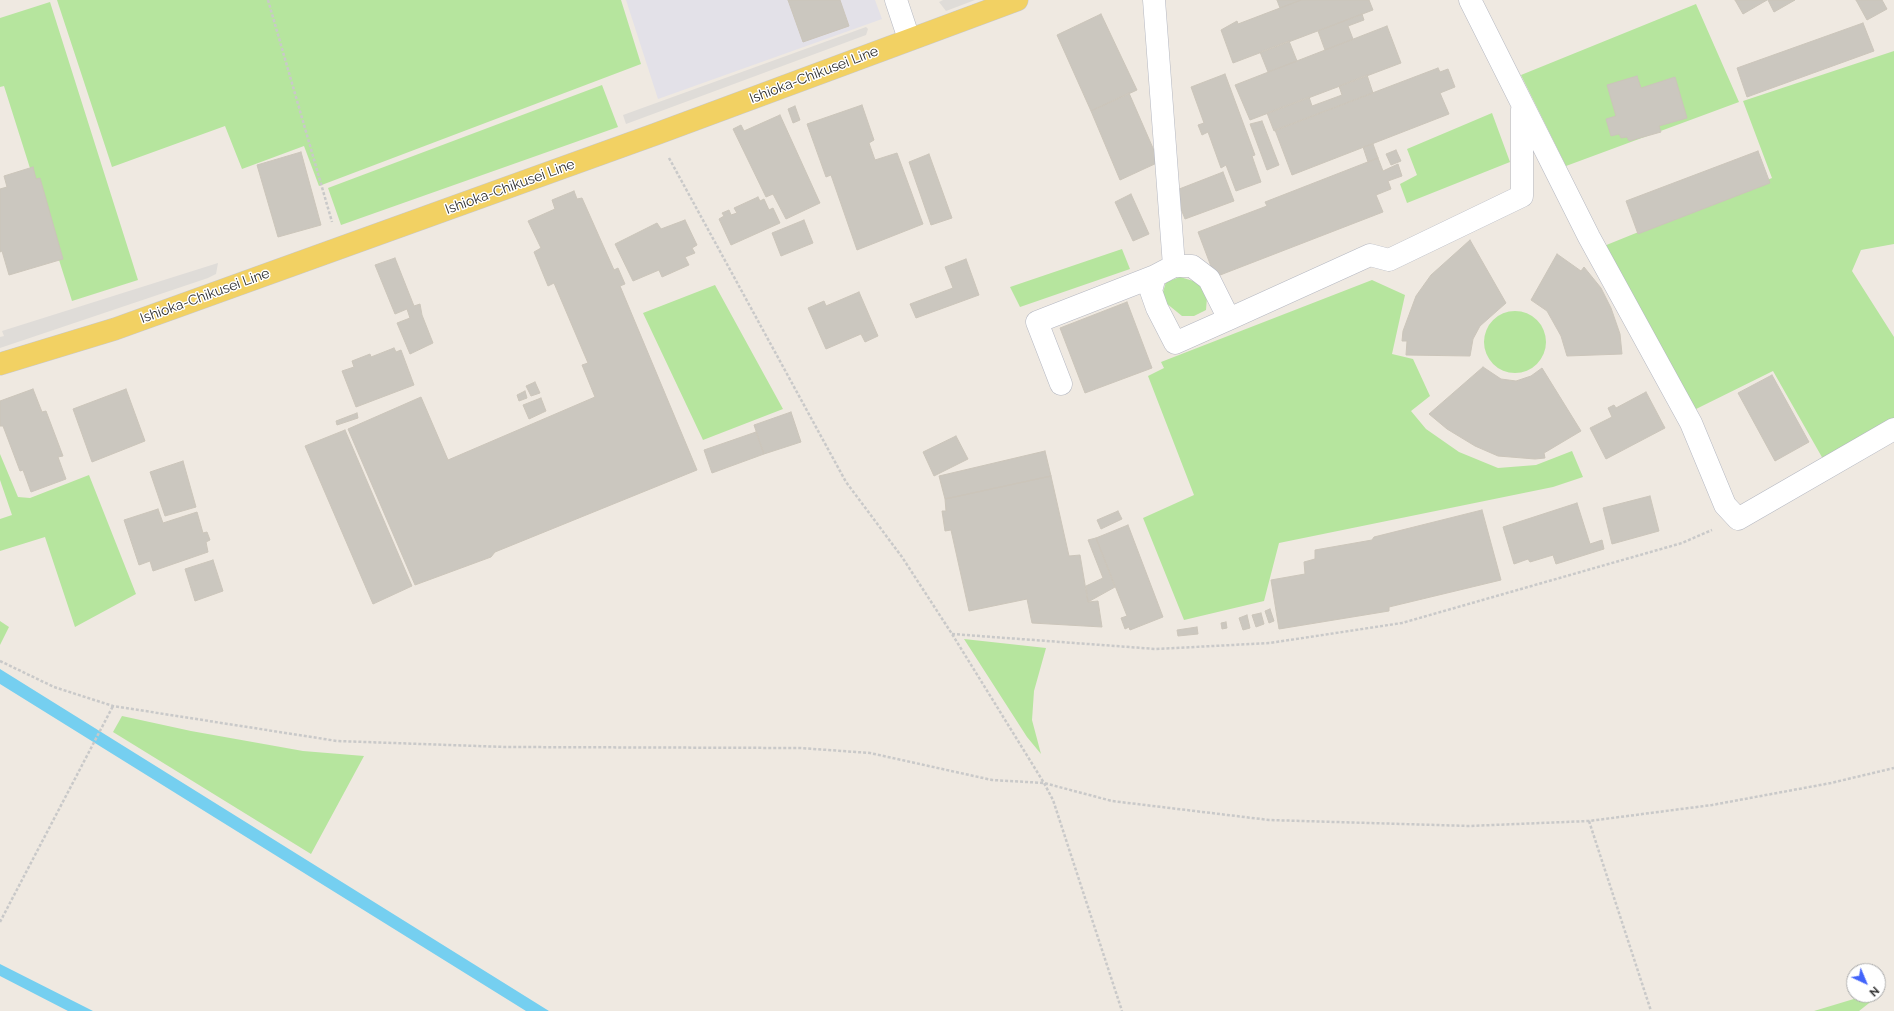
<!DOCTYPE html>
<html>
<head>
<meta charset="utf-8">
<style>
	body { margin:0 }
	#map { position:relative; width:1894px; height:1011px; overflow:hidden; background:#efe9e1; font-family:Raleway,sans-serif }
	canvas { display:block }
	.north { position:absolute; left:1846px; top:963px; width:40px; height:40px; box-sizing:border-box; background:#fff; border:1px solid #ababab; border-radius:50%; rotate:136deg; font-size:11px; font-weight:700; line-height:16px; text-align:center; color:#2e2e2e }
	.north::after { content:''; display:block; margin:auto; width:14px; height:18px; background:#4264fb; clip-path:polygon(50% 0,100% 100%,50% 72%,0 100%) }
</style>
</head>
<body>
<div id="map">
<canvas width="1894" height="1011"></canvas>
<div class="north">N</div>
</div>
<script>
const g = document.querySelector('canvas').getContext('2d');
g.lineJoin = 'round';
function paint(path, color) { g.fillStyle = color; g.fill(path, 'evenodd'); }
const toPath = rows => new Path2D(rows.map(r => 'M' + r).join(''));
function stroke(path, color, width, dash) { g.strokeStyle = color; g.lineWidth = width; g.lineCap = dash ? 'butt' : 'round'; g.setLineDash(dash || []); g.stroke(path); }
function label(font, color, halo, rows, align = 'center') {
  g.font = font + ' Raleway,sans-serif'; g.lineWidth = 3; g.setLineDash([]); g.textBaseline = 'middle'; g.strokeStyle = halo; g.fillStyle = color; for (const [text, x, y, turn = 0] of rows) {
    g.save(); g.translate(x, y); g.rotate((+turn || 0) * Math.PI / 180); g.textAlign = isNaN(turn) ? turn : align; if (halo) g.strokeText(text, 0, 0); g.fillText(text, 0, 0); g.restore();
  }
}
const industrial = toPath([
	[626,0,875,0,882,19,658,99]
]);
const green = toPath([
	[57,0,621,0,641,64,319,186,304,146,242,169,225,126,112,167],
	[50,2,138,280,72,301,4,86,0,87,0,18],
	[1696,4,1739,102,1566,166,1521,75],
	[1894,51,1894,244,1861,250,1852,271,1894,337,1894,420,1823,459,1773,371,1692,411,1599,248,1772,178,1743,101],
	[602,85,618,127,341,225,328,188],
	[1492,113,1510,162,1407,203,1400,184,1417,175,1407,149],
	[1122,249,1130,269,1020,307,1010,287],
	[1180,277,1200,283,1207,297,1206,310,1194,316,1182,316,1166,303,1163,292,1166,282],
	[1372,280,1405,295,1392,354,1413,359,1430,396,1411,411,1426,429,1459,452,1498,468,1536,465,1572,451,1583,477,1553,487,1279,543,1264,601,1184,620,1143,518,1194,495,1148,376,1164,368,1161,362],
	[715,285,783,409,703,440,643,313],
	'1484 342a31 31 0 1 1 62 0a31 31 0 1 1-62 0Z',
	[0,454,18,497,30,498,89,475,136,594,75,627,45,537,0,551,0,519,12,515,0,480],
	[0,621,9,627,0,645],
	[964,639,1046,648,1034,691,1032,720,1041,754,1027,737],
	[122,716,191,731,303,751,364,756,311,854,113,732],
	[1867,995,1872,995,1873,1000,1859,1011,1814,1011]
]);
const plaza = toPath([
	[943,0,975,0,946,11,939,2],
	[866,27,868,29,866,35,626,124,623,115],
	[218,263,216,274,208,278,0,348,0,337,4,336,2,331]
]);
const water = toPath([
	[0,669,549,1011,526,1011,0,684],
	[0,964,93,1011,68,1011,0,976]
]);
const building = toPath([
	[788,0,840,0,849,26,803,42,788,0],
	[1277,0,1301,0,1280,8,1277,0],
	[1301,0,1369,0,1373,10,1233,63,1221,30,1237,21,1238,24,1301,0],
	[1735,0,1767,0,1743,14,1735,0],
	[1768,0,1795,0,1774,12,1768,0],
	[1856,0,1882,0,1887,9,1867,20,1856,0],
	[1101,14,1137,90,1091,111,1057,35,1101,14],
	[1362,14,1364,20,1348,26,1353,39,1325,50,1318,31,1362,14],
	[1863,23,1874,51,1747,97,1737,68,1863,23],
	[1387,26,1401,63,1250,120,1235,85,1387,26],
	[1289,41,1297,61,1268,72,1260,52,1289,41],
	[1438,68,1440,72,1448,69,1455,87,1440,93,1449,114,1292,175,1275,130,1438,68],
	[1225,74,1255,155,1252,156,1261,182,1236,191,1226,165,1221,168,1208,132,1202,135,1198,125,1204,123,1191,87,1225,74],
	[1367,75,1373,93,1274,131,1267,113,1309,97,1312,106,1342,95,1339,86,1367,75],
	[1637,76,1641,88,1675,77,1687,118,1659,126,1661,132,1629,141,1627,137,1621,138,1619,134,1611,136,1606,119,1616,116,1607,85,1637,76],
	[1129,93,1159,162,1120,180,1091,111,1129,93],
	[862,105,874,140,869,143,875,160,897,153,923,224,857,250,831,175,826,177,807,124,862,105],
	[795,106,800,120,793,123,788,109,795,106],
	[780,115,820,203,786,219,773,194,766,197,733,129,741,125,744,131,780,115],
	[1262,121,1279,165,1267,170,1250,124,1262,121],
	[1373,144,1378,158,1368,162,1363,147,1373,144],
	[1396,150,1401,161,1391,165,1386,154,1396,150],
	[1758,151,1770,183,1638,234,1626,201,1758,151],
	[301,152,321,225,278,237,257,165,301,152],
	[929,154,952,218,931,225,909,162,929,154],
	[1378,158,1383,171,1398,164,1402,176,1388,181,1391,189,1376,195,1383,212,1215,277,1198,232,1267,206,1265,202,1378,158],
	[33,167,36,179,40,178,63,259,9,275,2,251,0,252,0,189,7,187,4,176,33,167],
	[1223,172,1234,201,1185,219,1174,191,1223,172],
	[574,191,577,199,582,198,614,270,618,268,625,284,620,286,697,470,495,552,491,557,415,585,348,429,421,397,448,460,595,397,582,365,588,363,554,283,548,286,534,252,541,248,528,221,555,209,552,200,574,191],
	[1131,194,1149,234,1133,241,1115,202,1131,194],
	[758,197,760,201,764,199,769,210,773,208,780,223,731,245,719,219,724,216,722,213,729,210,731,215,737,213,734,208,758,197],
	[685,220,697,245,692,248,695,253,685,257,689,265,662,277,659,270,633,281,615,244,657,223,661,229,685,220],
	[804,220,813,243,781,256,772,233,804,220],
	[1470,240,1506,303,1480,326,1473,339,1470,356,1406,355,1407,341,1402,341,1403,331,1416,296,1431,275,1470,240],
	[1557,254,1581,271,1584,267,1601,288,1611,308,1620,334,1622,354,1567,356,1561,336,1547,311,1531,300,1557,254],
	[395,258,414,306,420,304,422,315,433,343,410,354,397,323,410,318,407,309,395,314,375,265,395,258],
	[966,259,979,295,916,318,910,304,953,288,945,267,966,259],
	[859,292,878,336,865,342,861,334,826,349,808,308,824,301,826,306,859,292],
	[1127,302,1152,368,1085,393,1060,328,1127,302],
	[394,348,396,352,401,350,414,385,356,407,342,371,354,367,352,361,370,354,371,357,394,348],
	[1483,367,1501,379,1516,381,1531,376,1542,368,1581,431,1544,453,1545,458,1535,459,1498,456,1475,446,1447,429,1429,414,1483,367],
	[1772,375,1809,442,1775,461,1738,393,1772,375],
	[535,382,540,393,531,396,526,386,535,382],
	[33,389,42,412,46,411,63,456,58,457,66,479,31,492,23,470,20,471,3,426,0,426,0,401,33,389],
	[126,389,145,441,92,462,73,409,126,389],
	[525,391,527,398,519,401,517,395,525,391],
	[1646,392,1665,428,1606,459,1590,428,1612,417,1608,408,1614,405,1616,408,1646,392],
	[541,398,546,411,529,419,523,405,541,398],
	[791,412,801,442,764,454,754,425,791,412],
	[357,413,358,418,337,425,336,421,357,413],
	[345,430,412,586,373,604,305,446,345,430],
	[756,432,764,454,712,473,704,450,756,432],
	[956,436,968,459,934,476,923,452,956,436],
	[1045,451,1051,476,945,499,939,476,1045,451],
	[183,461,196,507,165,516,150,472,183,461],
	[1051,476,1069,556,1080,555,1088,602,1098,601,1102,627,1032,623,1027,599,969,611,951,530,945,531,942,511,946,511,945,499,1051,476],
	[1650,496,1659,531,1612,544,1603,508,1650,496],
	[1577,503,1590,544,1602,540,1604,549,1556,564,1553,555,1530,562,1528,559,1514,564,1503,527,1577,503],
	[158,509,163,523,197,512,203,533,207,532,210,540,206,542,208,552,153,571,150,561,139,565,124,520,158,509],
	[1482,510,1501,580,1389,607,1389,611,1279,629,1271,580,1305,574,1304,562,1315,559,1315,550,1372,540,1374,537,1482,510],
	[1118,511,1122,519,1101,529,1097,520,1118,511],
	[1128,525,1163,617,1130,630,1129,627,1125,629,1121,618,1127,616,1096,538,1128,525],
	[1096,538,1115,587,1088,602,1086,586,1103,578,1088,540,1096,538],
	[213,560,223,591,195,601,185,569,213,560],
	[1270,609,1274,621,1269,623,1265,611,1270,609],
	[1261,613,1264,624,1256,627,1252,615,1261,613],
	[1247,615,1250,628,1243,630,1239,618,1247,615],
	[1226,622,1227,628,1222,629,1221,623,1226,622],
	[1197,627,1198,634,1178,636,1177,630,1197,627]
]);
const path = toPath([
	[268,0,332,222],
	[669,158,846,482,902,557,952,634,1044,783,1053,800,1122,1011],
	[952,634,1156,649,1270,643,1402,623,1682,543,1712,530],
	[0,661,54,687,113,706,337,741,505,747,800,748,870,753,992,780,1044,783,1112,801,1269,820,1469,826,1589,821,1712,805,1831,783,1894,768],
	[1589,821,1651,1011],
	[0,922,113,706]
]);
const minor = toPath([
	[896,0,909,39],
	[1154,0,1174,266],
	[1470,0,1589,237,1691,423,1725,505,1738,519,1894,429],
	[1229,319,1209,279,1192,266,1174,266,1155,276,1151,291,1157,308,1175,343,1229,319,1370,255,1389,260,1522,196,1522,110],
	[1061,384,1037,322,1155,276]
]);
const major = toPath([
	[0,364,115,329,656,134,1017,0]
]);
const streetNames = [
	["Ishioka-Chikusei Line",814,75,-21],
	["Ishioka-Chikusei Line",510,187,-20],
	["Ishioka-Chikusei Line",205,296,-20]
];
paint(industrial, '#e3e1e8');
paint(green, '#b6e59e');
paint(plaza, '#dfdcd8');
paint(water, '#75cff0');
paint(building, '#cbc7bf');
stroke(building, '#cbc5ba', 1);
stroke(minor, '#b4b7c1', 23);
stroke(major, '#c9c9c9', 23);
stroke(path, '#c9c9c9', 2.5, [3, 2]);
stroke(minor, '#fff', 22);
stroke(major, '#f2d163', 22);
label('14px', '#2e2e2e', '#fff', streetNames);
</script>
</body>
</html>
